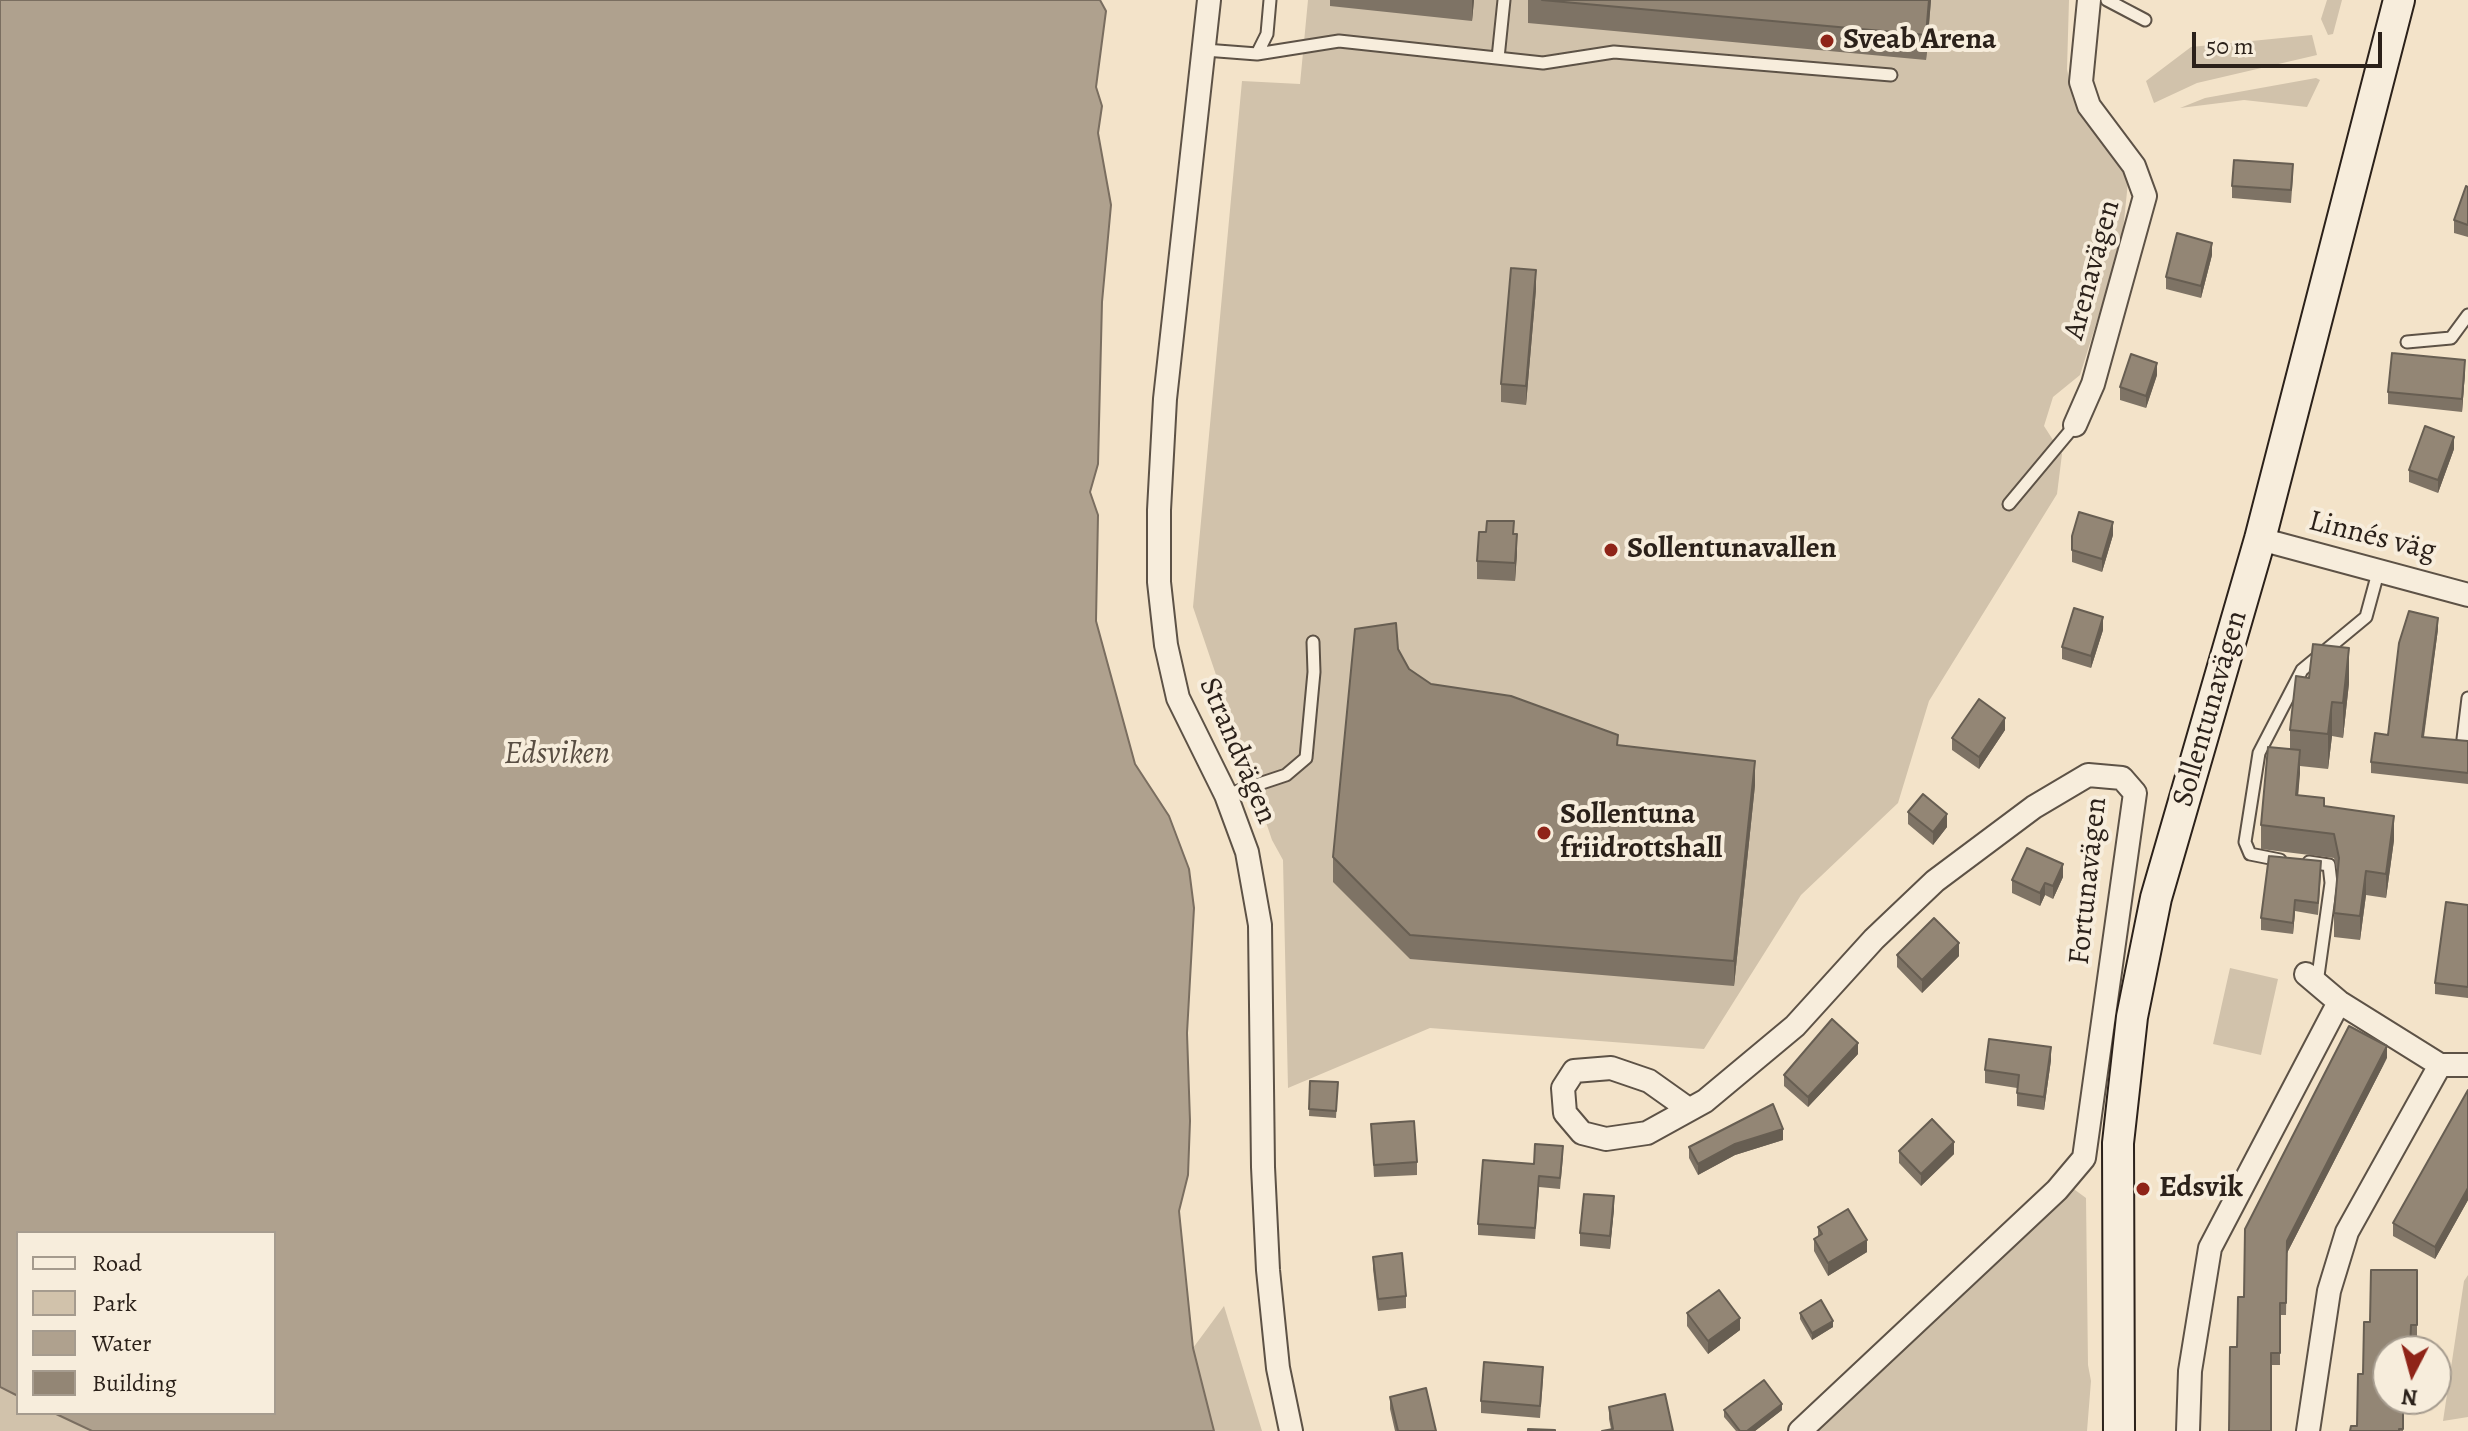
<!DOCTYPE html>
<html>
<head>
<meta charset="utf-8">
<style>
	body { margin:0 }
	#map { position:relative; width:2468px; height:1431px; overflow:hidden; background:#f3e3c9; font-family:Alegreya,serif }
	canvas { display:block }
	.legend { position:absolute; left:16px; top:1231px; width:260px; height:184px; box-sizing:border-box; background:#f7eddc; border:2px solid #a59b8e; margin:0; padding:10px 14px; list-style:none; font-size:24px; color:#2b211a }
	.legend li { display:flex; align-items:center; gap:16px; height:40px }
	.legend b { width:40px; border:2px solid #a59b8e }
	.north { position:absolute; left:2372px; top:1335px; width:80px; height:80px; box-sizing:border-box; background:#f7eddc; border:2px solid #a59b8e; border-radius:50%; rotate:186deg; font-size:22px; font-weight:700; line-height:32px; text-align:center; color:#2b211a }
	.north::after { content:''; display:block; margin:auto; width:28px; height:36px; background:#8f2418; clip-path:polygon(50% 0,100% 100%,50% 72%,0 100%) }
	.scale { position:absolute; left:2192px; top:32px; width:190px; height:36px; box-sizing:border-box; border:4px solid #2b211a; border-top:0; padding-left:10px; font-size:24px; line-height:28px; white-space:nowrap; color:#2b211a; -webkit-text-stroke:6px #f7eddc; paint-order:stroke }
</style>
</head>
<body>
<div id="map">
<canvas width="2468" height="1431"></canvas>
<ul class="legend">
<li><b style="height:10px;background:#f7eddc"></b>Road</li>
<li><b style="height:22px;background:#d1c2ab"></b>Park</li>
<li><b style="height:22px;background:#afa18e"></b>Water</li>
<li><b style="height:22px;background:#938675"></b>Building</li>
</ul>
<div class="north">N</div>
<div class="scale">50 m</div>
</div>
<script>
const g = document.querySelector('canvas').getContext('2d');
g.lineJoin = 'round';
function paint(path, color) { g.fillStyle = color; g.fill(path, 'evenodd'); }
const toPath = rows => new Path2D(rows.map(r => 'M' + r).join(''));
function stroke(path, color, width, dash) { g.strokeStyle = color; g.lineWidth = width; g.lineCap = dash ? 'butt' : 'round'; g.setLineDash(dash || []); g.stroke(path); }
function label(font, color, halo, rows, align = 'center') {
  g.font = font + ' Alegreya,serif'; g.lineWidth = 8; g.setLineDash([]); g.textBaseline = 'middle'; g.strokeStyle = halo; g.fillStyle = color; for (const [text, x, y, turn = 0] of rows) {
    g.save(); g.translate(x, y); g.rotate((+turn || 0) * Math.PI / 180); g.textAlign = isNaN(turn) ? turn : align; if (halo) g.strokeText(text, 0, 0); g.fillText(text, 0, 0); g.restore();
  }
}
const green = toPath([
	[1308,0,2069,0,2067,69,2073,99,2129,172,2122,241,2080,375,2053,397,2044,426,2062,454,2057,494,1929,701,1898,803,1801,895,1704,1049,1430,1028,1288,1088,1283,860,1272,840,1193,607,1242,81,1300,84],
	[2327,0,2342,0,2333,34,2328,35,2321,19],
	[2312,35,2317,55,2197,83,2154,103,2146,81,2191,47],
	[2316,78,2320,80,2307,107,2244,100,2180,108,2205,98],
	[2230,968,2278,979,2261,1055,2213,1044],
	[2071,1187,2086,1198,2088,1365,2091,1381,2087,1431,1812,1431],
	[2468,1275,2468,1417,2443,1421,2464,1281],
	[1224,1306,1262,1431,1214,1431,1193,1348],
	[0,1387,18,1396,18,1413,54,1413,92,1431,0,1431]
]);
const water = toPath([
	[0,0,1100,0,1106,11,1096,87,1102,106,1098,133,1111,205,1102,302,1098,464,1090,492,1098,515,1096,621,1135,764,1169,816,1189,869,1194,908,1187,1033,1190,1121,1188,1175,1179,1211,1193,1348,1214,1431,92,1431,54,1413,274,1413,274,1233,18,1233,18,1396,0,1387,0,0]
]);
const lane = toPath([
	[2107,0,2145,20],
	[1205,50,1257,54,1339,41,1543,63,1614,52,1891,75],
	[1257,54,1267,34,1270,0],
	[1498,58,1504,0],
	[2407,342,2451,338,2468,315],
	[2009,504,2075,425],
	[2463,739,2468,698],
	[1226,795,1286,775,1306,758,1314,672,1313,642],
	[2280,860,2250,854,2245,842,2259,753,2302,670,2366,617,2379,569],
	[2309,862,2329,865,2331,883,2317,983]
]);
const street = toPath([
	[1209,0,1165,399,1159,510,1159,582,1166,645,1178,698,1226,795,1247,852,1260,925,1263,1167,1268,1270,1278,1368,1291,1431],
	[2075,425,2093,384,2145,196,2134,166,2089,106,2081,82,2089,0],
	[2260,539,2468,595],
	[2306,974,2339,1002,2440,1065],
	[1687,1108,1649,1081,1611,1068,1574,1071,1563,1088,1565,1113,1582,1133,1606,1139,1647,1133,1705,1101,1795,1026,1874,939,1935,881,2034,807,2088,775,2122,778,2135,793,2084,1158,2057,1190,1800,1431],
	[2188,1431,2190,1371,2210,1248,2339,1002],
	[2308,1431,2329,1291,2347,1232,2440,1065,2468,1065]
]);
const secondary = toPath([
	[2119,1431,2118,1143,2132,1017,2156,898,2260,539,2399,0]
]);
const wall = toPath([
	[1330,0,1474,0,1472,21,1330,6],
	[1528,0,1931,0,1926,60,1528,23],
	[2293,176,2291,203,2232,198,2232,186],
	[2468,187,2468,237,2454,233,2454,220],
	[2212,255,2201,298,2166,289,2166,277],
	[1536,289,1526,405,1501,402,1501,384],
	[2465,372,2462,412,2388,404,2388,392],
	[2157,375,2146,408,2120,400,2120,387],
	[2454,449,2438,493,2409,482,2409,470],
	[1514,534,1517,553,1515,581,1477,579,1477,561],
	[2113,535,2102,572,2072,562,2072,536],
	[2438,629,2424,737,2468,741,2468,784,2371,773,2371,762,2388,735],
	[2103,630,2091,668,2062,659,2062,647],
	[1398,649,1409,669,1431,684,1618,745,1755,785,1734,986,1410,959,1333,882,1333,857],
	[2349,683,2343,738,2332,736,2328,769,2300,766,2298,795,2394,840,2386,898,2366,895,2360,940,2334,937,2334,913,2338,875,2334,858,2261,849,2261,825,2290,749,2290,730],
	[2005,730,1979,769,1952,750,1952,738],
	[1908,812,1947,827,1933,845,1908,824],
	[2321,873,2318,915,2295,911,2293,934,2261,930,2261,918],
	[2063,877,2053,899,2045,895,2040,906,2012,893,2012,880],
	[2468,905,2468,998,2435,994,2435,983],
	[1897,955,1959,956,1922,993,1897,967],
	[1858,1054,1808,1107,1784,1086,1784,1075],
	[2387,1058,2287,1253,2286,1315,2280,1315,2280,1365,2271,1365,2237,1347,2244,1297],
	[2051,1060,2044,1110,2017,1106,2017,1088,1985,1083,1985,1070],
	[1310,1081,1338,1082,1336,1118,1309,1116],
	[2468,1090,2468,1200,2435,1259,2393,1236,2393,1223],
	[1371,1124,1417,1162,1417,1175,1374,1177],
	[1783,1140,1735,1155,1698,1175,1689,1158,1689,1147],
	[1899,1151,1954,1154,1921,1186,1899,1163],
	[1563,1157,1560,1189,1539,1187,1535,1239,1478,1235,1478,1224],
	[1614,1209,1610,1249,1580,1246,1580,1233],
	[1818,1227,1867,1252,1828,1276,1814,1251,1814,1239,1818,1237],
	[1373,1257,1406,1296,1406,1308,1378,1311,1373,1269],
	[2417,1270,2417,1338,2411,1338,2388,1351,2403,1399,2403,1431,2350,1431,2357,1426,2370,1322],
	[1687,1313,1740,1330,1708,1354,1687,1326],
	[1800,1313,1833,1327,1812,1340,1800,1319],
	[1543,1379,1540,1418,1481,1413,1481,1401],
	[1390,1397,1436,1431,1395,1431,1390,1409],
	[1609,1407,1673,1431,1611,1429,1609,1419],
	[1724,1410,1782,1410,1755,1431,1736,1431,1724,1417]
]);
const shadedWall = toPath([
	[1472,0,1474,0,1472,21],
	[1929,0,1931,0,1926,60,1926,35],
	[2212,243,2212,255,2201,298,2201,286],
	[1536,270,1536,289,1526,405,1526,386],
	[2465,360,2465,372,2462,412,2462,399],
	[2157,363,2157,375,2146,408,2146,396],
	[2454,437,2454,449,2438,493,2438,480],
	[2113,522,2113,535,2102,572,2102,559],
	[1517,534,1517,553,1515,581,1515,563],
	[2103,617,2103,630,2091,668,2091,656],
	[2438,618,2438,629,2422,748,2422,737],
	[2349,648,2349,683,2343,738,2343,703],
	[2332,702,2332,736,2328,769,2328,734],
	[2005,718,2005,730,1979,769,1979,757],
	[2300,750,2300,774,2296,819,2296,795],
	[1755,761,1755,785,1734,986,1734,961],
	[1947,814,1947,827,1933,845,1933,832],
	[2394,816,2394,840,2386,898,2386,874],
	[2063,864,2063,877,2053,899,2053,886],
	[2366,871,2366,895,2360,940,2360,916],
	[2045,883,2045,895,2040,906,2040,893],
	[2295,900,2295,911,2293,934,2293,923],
	[1959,943,1959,956,1922,993,1922,980],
	[1858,1043,1858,1054,1808,1107,1808,1097],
	[2387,1046,2387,1058,2287,1253,2286,1315,2287,1241],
	[2051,1047,2051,1060,2044,1110,2044,1097],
	[1783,1129,1783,1140,1735,1155,1698,1175,1698,1164,1735,1144],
	[1954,1142,1954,1154,1921,1186,1921,1174],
	[2468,1188,2468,1200,2435,1259,2435,1247],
	[1614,1196,1614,1209,1610,1249,1610,1236],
	[1867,1240,1867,1252,1828,1276,1828,1263],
	[1740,1318,1740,1330,1708,1354,1708,1341],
	[1833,1321,1833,1327,1812,1340,1812,1333],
	[1782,1404,1782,1410,1755,1431,1747,1431]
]);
const building = toPath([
	[1542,0,1929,0,1926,35,1542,0],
	[2234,160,2293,164,2291,190,2232,186,2234,160],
	[2466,186,2468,187,2468,225,2454,220,2466,186],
	[2177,233,2212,243,2201,286,2166,277,2177,233],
	[1511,268,1536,270,1526,386,1501,384,1511,268],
	[2392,353,2465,360,2462,399,2388,392,2392,353],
	[2131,354,2157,363,2146,396,2120,387,2131,354],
	[2425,426,2454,437,2438,480,2409,470,2425,426],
	[2079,512,2113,522,2102,559,2072,550,2072,536,2079,512],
	[1487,521,1514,521,1513,534,1517,534,1515,563,1477,561,1479,532,1486,532,1487,521],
	[2074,608,2103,617,2091,656,2062,647,2074,608],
	[2409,611,2438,618,2422,737,2468,741,2468,773,2371,762,2375,733,2388,735,2399,643,2409,611],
	[1396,623,1398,649,1409,669,1431,684,1511,696,1618,735,1617,745,1755,761,1734,961,1410,935,1333,857,1355,629,1396,623],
	[2313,644,2349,648,2343,703,2332,702,2328,734,2290,730,2296,676,2309,678,2313,644],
	[1979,699,2005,718,1979,757,1952,738,1979,699],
	[2268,747,2300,750,2296,795,2324,798,2324,806,2394,816,2386,874,2366,871,2360,916,2334,913,2339,858,2334,834,2261,825,2268,747],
	[1923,794,1947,814,1933,832,1908,812,1923,794],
	[2027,848,2063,864,2053,886,2045,883,2040,893,2012,880,2027,848],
	[2269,856,2321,861,2318,903,2295,900,2293,923,2261,918,2269,856],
	[2446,902,2468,905,2468,987,2435,983,2446,902],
	[1934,918,1959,943,1922,980,1897,955,1934,918],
	[1832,1019,1858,1043,1808,1097,1784,1075,1832,1019],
	[2349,1026,2387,1046,2287,1241,2286,1303,2280,1303,2280,1353,2271,1353,2271,1431,2229,1431,2230,1347,2237,1347,2238,1297,2244,1297,2245,1229,2349,1026],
	[1989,1039,2051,1047,2044,1097,2017,1093,2019,1075,1985,1070,1989,1039],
	[1310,1081,1338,1082,1336,1111,1309,1109,1310,1081],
	[2468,1090,2468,1188,2435,1247,2393,1223,2468,1090],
	[1773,1104,1783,1129,1735,1144,1698,1164,1689,1147,1773,1104],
	[1932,1119,1954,1142,1921,1174,1899,1151,1932,1119],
	[1414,1121,1417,1162,1374,1165,1371,1124,1414,1121],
	[1535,1144,1563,1146,1560,1178,1539,1176,1535,1228,1478,1224,1483,1160,1534,1164,1535,1144],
	[1584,1194,1614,1196,1610,1236,1580,1233,1584,1194],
	[1848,1209,1867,1240,1828,1263,1814,1239,1822,1234,1818,1227,1848,1209],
	[1402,1253,1406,1296,1378,1299,1373,1257,1402,1253],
	[2371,1270,2417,1270,2417,1325,2411,1325,2410,1351,2388,1351,2388,1399,2403,1399,2403,1429,2399,1429,2399,1431,2350,1431,2351,1426,2357,1426,2358,1374,2363,1374,2364,1322,2370,1322,2371,1270],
	[1719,1290,1740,1318,1708,1341,1687,1313,1719,1290],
	[1821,1300,1833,1321,1812,1333,1800,1313,1821,1300],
	[1484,1362,1543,1367,1540,1406,1481,1401,1484,1362],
	[1764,1380,1782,1404,1747,1431,1740,1431,1724,1410,1764,1380],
	[1426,1388,1436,1431,1398,1431,1390,1397,1426,1388],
	[1665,1394,1673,1431,1602,1431,1613,1429,1609,1407,1665,1394],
	[1528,1429,1555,1430,1555,1431,1528,1431,1528,1429]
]);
const markers = [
	[1827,41,8,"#8f2418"],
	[1611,550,8,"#8f2418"],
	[1544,833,8,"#8f2418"],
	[2143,1189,8,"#8f2418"]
];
const poiNames = [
	["Sveab Arena",1843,41],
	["Sollentunavallen",1627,550],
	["Sollentuna",1560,816],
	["friidrottshall",1560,850],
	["Edsvik",2159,1189]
];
const streetNames = [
	["Arenavägen",2093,270,-75],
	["Linnés väg",2372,537,14],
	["Sollentunavägen",2211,709,-74],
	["Strandvägen",1237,751,67],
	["Fortunavägen",2089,881,-84]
];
const waterNames = [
	["Edsviken",557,755]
];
paint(green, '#d1c2ab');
paint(water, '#afa18e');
stroke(water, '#7a6e60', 2);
stroke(lane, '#5d5246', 15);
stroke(street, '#5d5246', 26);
stroke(secondary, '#2b211a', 34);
stroke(lane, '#f7eddc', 11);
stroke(street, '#f7eddc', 22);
stroke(secondary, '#f7eddc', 30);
paint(wall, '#7e7365');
paint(shadedWall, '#675e52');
paint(building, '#938675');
stroke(building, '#675e52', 2);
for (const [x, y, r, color] of markers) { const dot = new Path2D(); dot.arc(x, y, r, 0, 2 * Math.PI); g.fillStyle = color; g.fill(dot); stroke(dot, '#f7eddc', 3); }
label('bold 30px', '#2b211a', '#f7eddc', poiNames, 'left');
label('30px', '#2b211a', '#f7eddc', streetNames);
label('italic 32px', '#594e43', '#f7eddc', waterNames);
</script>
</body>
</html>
